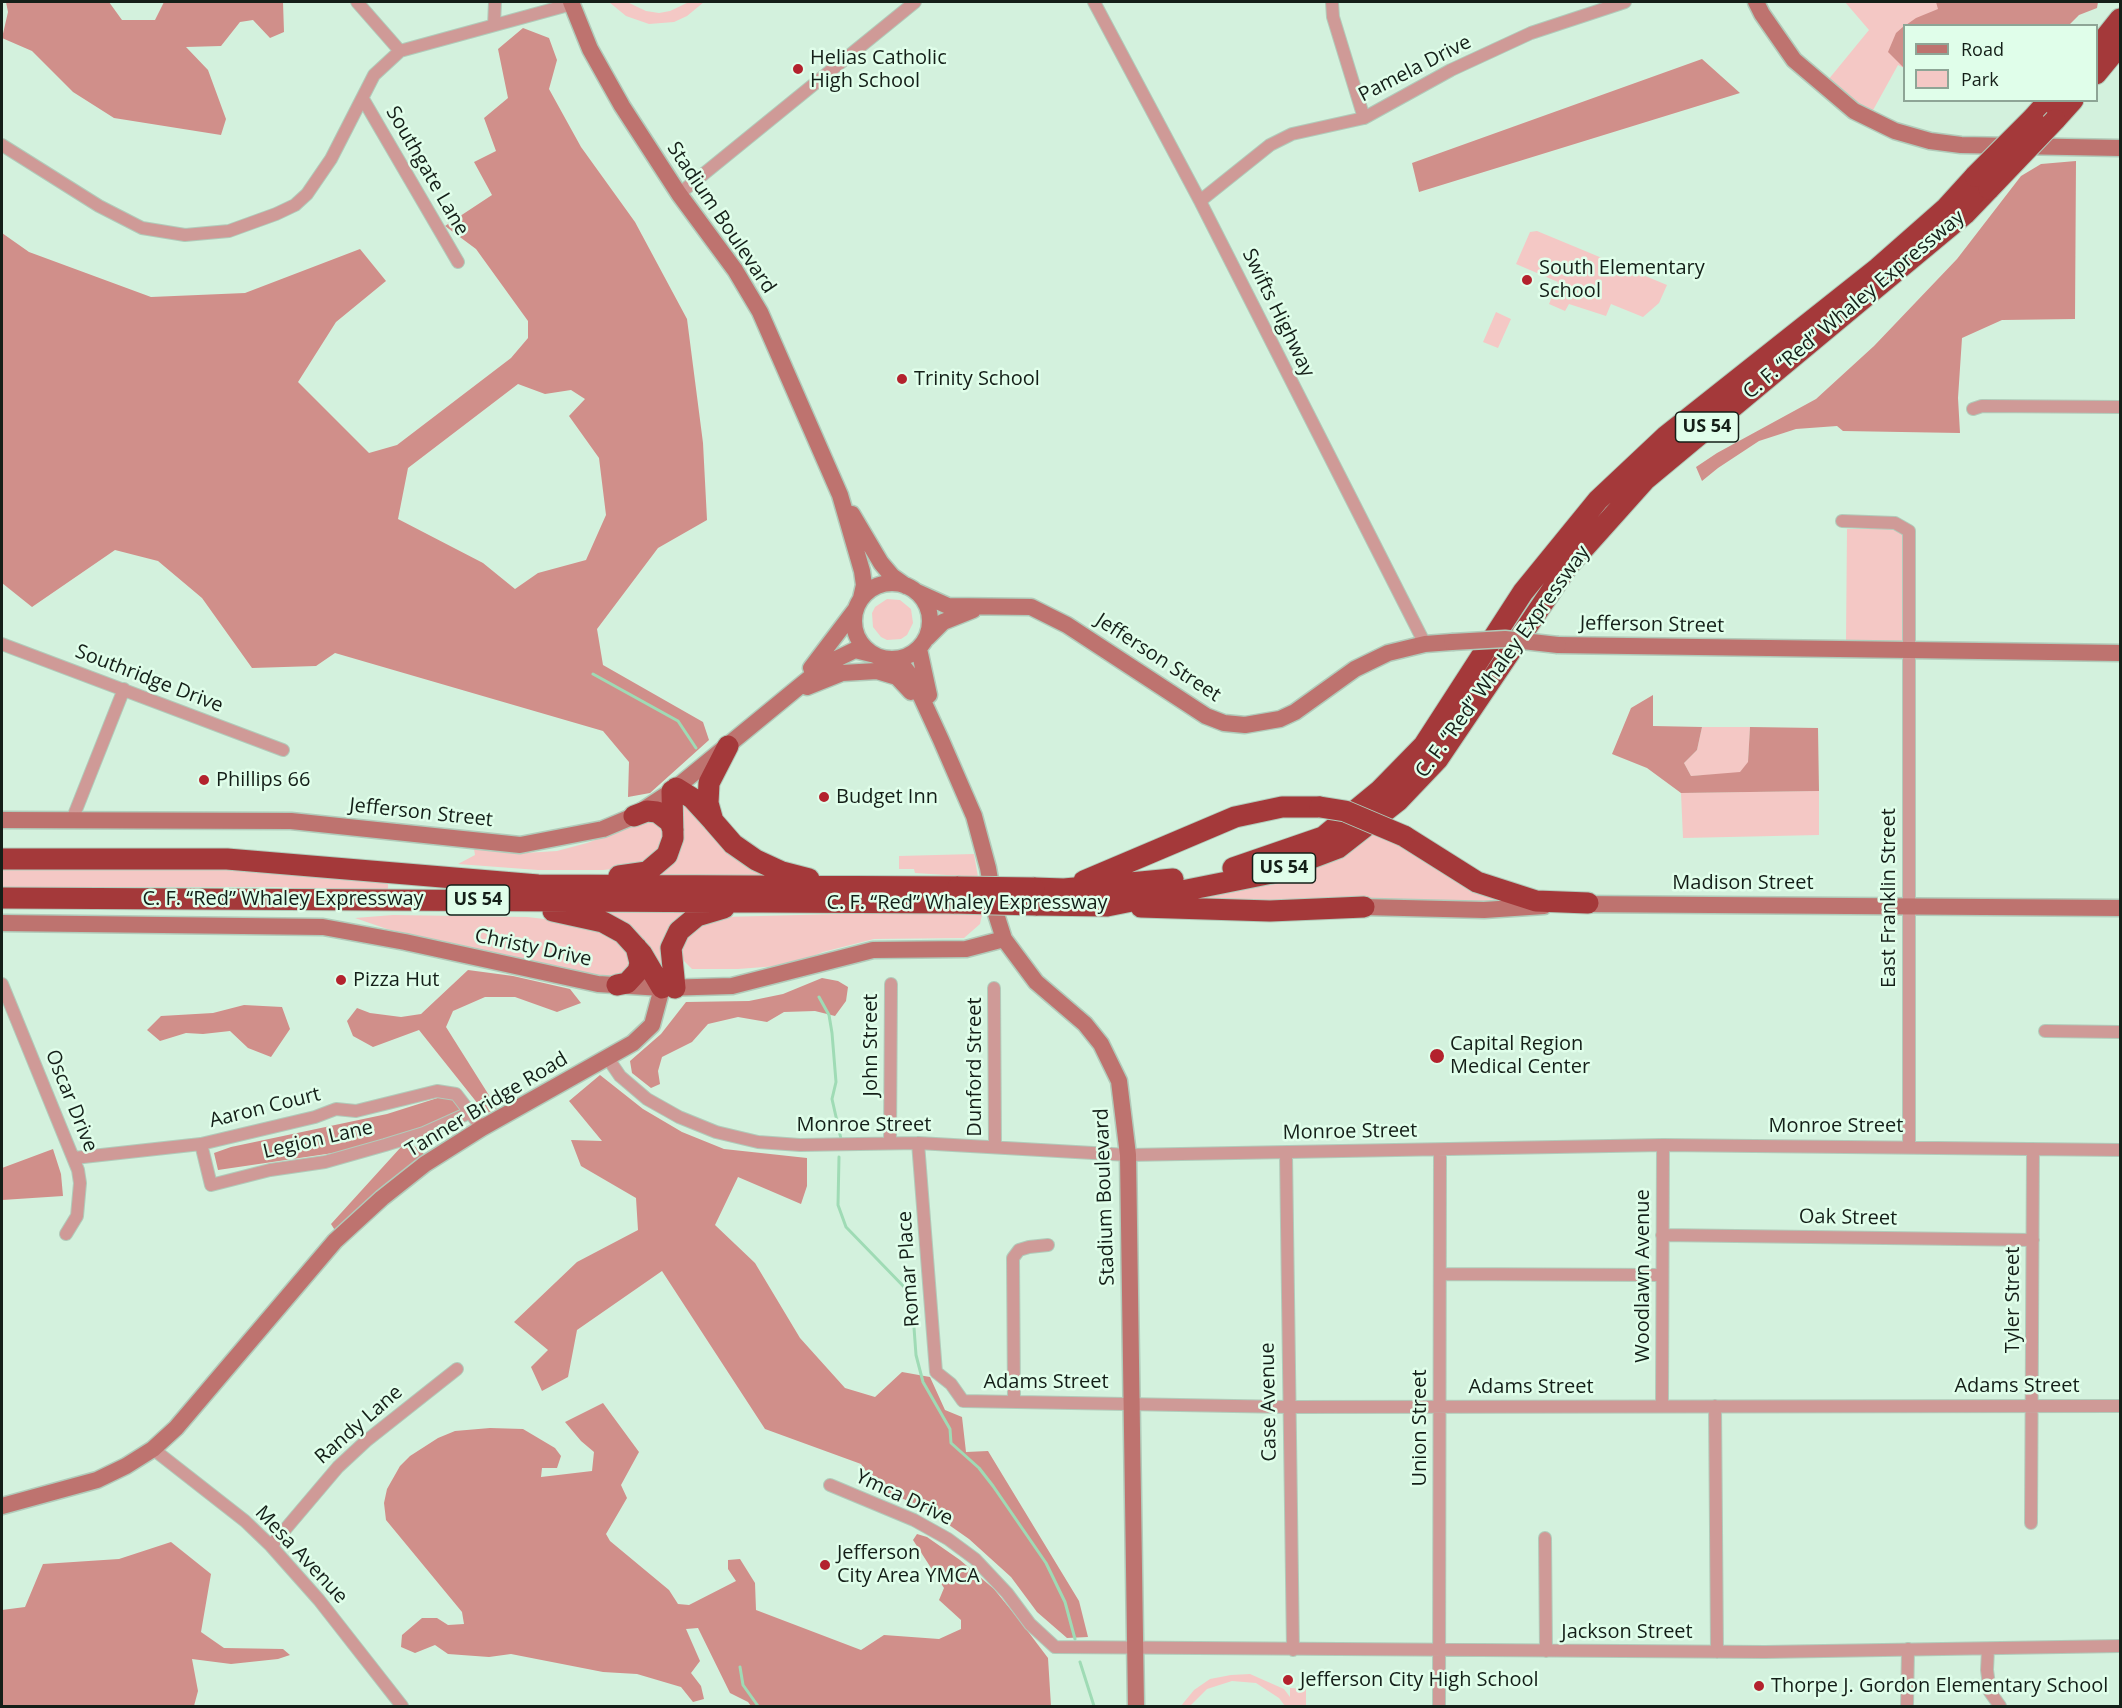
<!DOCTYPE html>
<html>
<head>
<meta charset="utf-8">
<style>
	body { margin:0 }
	#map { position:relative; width:2122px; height:1708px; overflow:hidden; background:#d3f1dd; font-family:"Open Sans",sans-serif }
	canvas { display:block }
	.frame { position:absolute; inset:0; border:3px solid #141f18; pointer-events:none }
	.legend { position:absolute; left:1903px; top:24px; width:195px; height:78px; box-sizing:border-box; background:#e0feea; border:2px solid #8ea596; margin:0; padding:8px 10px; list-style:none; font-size:18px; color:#141f18 }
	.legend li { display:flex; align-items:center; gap:12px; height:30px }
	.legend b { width:30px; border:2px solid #8ea596 }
</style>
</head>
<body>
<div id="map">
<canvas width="2122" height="1708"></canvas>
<div class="frame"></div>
<ul class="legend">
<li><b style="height:8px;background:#be736f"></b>Road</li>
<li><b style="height:16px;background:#f4c8c5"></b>Park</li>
</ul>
</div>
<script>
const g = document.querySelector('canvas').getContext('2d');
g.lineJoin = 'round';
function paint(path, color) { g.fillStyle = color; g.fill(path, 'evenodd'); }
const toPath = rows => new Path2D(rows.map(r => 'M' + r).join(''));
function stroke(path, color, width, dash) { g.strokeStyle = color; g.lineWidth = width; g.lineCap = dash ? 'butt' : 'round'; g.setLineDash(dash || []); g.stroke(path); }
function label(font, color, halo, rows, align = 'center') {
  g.font = font + ' "Open Sans",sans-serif'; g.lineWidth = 5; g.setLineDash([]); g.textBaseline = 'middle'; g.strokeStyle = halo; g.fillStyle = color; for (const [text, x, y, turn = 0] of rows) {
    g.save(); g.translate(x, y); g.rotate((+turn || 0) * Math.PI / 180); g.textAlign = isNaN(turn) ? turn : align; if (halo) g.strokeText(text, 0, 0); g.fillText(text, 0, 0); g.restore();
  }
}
const green = toPath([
	[609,2,627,2,646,11,659,13,670,11,689,2,704,2,687,16,674,22,649,24,626,16],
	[1845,2,2068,2,2042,25,1904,26,1904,68,1898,65,1872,112,1846,97,1828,80,1869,30],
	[1537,231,1667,285,1659,303,1643,317,1611,304,1606,316,1569,304,1565,311,1549,304,1558,282,1516,264,1530,232],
	[1496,312,1511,319,1498,348,1483,342],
	[1847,529,1895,529,1904,535,1905,638,1901,642,1846,641],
	[887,599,900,600,911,609,913,623,907,635,901,639,887,640,881,637,873,627,872,613,875,607],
	[1702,727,1750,727,1748,763,1740,773,1691,776,1684,763,1697,750],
	[1819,791,1819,835,1683,838,1681,793],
	[679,800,759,871,762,876,662,876,659,873],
	[651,819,663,830,665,839,654,858,633,867,603,870,538,870,458,864,475,855,474,849,525,853,557,851,587,843],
	[1380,829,1515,905,1190,902,1278,880],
	[974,854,978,877,915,873,914,869,899,869,899,856],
	[2,864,240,866,388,879,388,893,276,887,2,887],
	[951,911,982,915,980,924,964,938,874,939,823,952,791,965,738,969,692,969,684,961,681,951,684,940,702,923,723,917],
	[694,912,663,970,602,913],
	[393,915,527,917,562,921,620,936,634,967,618,979,583,974,387,929,355,918],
	[1250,1674,1284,1689,1290,1697,1290,1688,1306,1689,1306,1706,1285,1706,1279,1698,1256,1683,1232,1681,1207,1689,1190,1706,1181,1706,1194,1690,1210,1679,1231,1675]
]);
const forest = toPath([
	[6,2,109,2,122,20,155,20,164,2,283,2,284,32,270,38,253,20,240,22,221,46,186,47,208,70,226,119,221,135,114,118,73,92,32,51,2,38,8,12],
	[1936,2,2098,2,2097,8,2079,15,2069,25,1906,25,1916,18,1938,9],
	[1904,26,1904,68,1888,52,1896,33],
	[523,28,549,38,557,60,549,89,581,147,635,222,687,319,703,443,707,520,658,548,597,629,603,665,703,722,709,740,650,793,628,797,629,762,603,731,335,653,316,666,252,668,202,598,158,561,115,550,32,607,2,583,2,233,29,252,151,297,245,293,360,249,386,281,336,322,298,382,369,453,397,445,511,358,528,338,528,321,476,249,445,226,492,195,474,162,496,151,484,118,508,98,498,49],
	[518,384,545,394,571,390,585,399,569,416,599,458,606,515,586,560,538,573,515,589,483,563,398,519,408,468],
	[1702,59,1740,93,1419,192,1412,163],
	[2076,161,2075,319,2002,320,1962,338,1958,398,1960,433,1843,431,1837,426,1796,429,1759,441,1718,468,1702,481,1696,467,1717,453,1816,399,1874,346,1957,259,2021,176,2041,164],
	[1653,695,1653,726,1702,727,1697,750,1684,763,1691,776,1740,772,1748,762,1750,727,1818,728,1819,791,1681,793,1647,768,1612,754,1631,708],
	[468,970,513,976,570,989,581,1003,557,1012,515,997,485,997,453,1011,446,1027,497,1108,486,1114,419,1030,373,1047,353,1036,347,1021,357,1008,370,1013,401,1017,421,1014],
	[822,978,838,981,848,987,846,1001,835,1016,815,1011,784,1012,767,1022,738,1017,708,1024,692,1042,662,1057,658,1071,660,1084,651,1088,632,1073,630,1061,661,1034,686,1002,749,1001,783,994],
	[244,1005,282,1007,290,1029,271,1057,248,1048,230,1031,203,1034,186,1033,160,1041,147,1030,161,1016,213,1013],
	[600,1075,643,1109,682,1132,724,1149,807,1158,807,1186,801,1204,738,1177,715,1225,755,1263,800,1338,845,1388,875,1397,902,1372,930,1377,945,1410,962,1417,966,1452,988,1451,1079,1601,1088,1637,1067,1638,1037,1612,1011,1577,969,1539,922,1506,879,1490,861,1464,765,1429,662,1271,577,1330,568,1377,542,1391,531,1367,548,1350,514,1322,577,1262,638,1230,636,1198,581,1166,571,1140,602,1141,569,1101],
	[447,1095,458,1099,460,1110,433,1124,340,1152,218,1170,214,1153,231,1147,387,1114],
	[412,1144,424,1154,336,1232,331,1224,401,1147],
	[53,1149,61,1174,63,1196,2,1200,2,1168],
	[603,1403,639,1452,621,1485,627,1498,606,1534,610,1541,669,1590,678,1604,689,1605,736,1581,728,1569,728,1560,740,1559,755,1583,756,1610,861,1650,884,1635,939,1639,961,1629,961,1620,939,1600,944,1588,913,1540,917,1534,927,1537,960,1560,994,1589,1020,1621,1048,1658,1051,1706,751,1706,748,1702,730,1693,698,1628,686,1629,700,1661,691,1673,701,1686,704,1699,693,1702,681,1687,637,1674,603,1672,511,1654,489,1657,448,1654,435,1645,415,1653,401,1647,402,1635,422,1618,437,1618,448,1625,464,1624,462,1612,386,1520,384,1503,387,1489,400,1466,410,1456,438,1438,455,1431,490,1428,523,1429,555,1448,561,1456,557,1468,542,1468,541,1477,592,1471,594,1452,581,1441,565,1422],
	[171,1542,211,1574,201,1632,224,1648,283,1649,290,1655,278,1659,231,1664,192,1659,198,1691,194,1706,2,1706,2,1610,25,1607,43,1564,119,1559]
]);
const stream = toPath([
	[593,674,678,721,696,748],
	[819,997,829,1015,832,1033,836,1082,832,1099,841,1139],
	[839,1157,838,1205,846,1227,908,1291,913,1314,916,1355,923,1382,950,1429,951,1443,979,1468,993,1486,1046,1563,1065,1602,1075,1639],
	[1080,1662,1094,1706],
	[740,1667,743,1685,758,1706]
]);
const street = toPath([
	[357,2,400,51,572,4],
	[1094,2,1200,201,1425,644],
	[1332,2,1333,17,1364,118],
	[494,25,495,2],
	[363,99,458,262],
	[2,145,99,206,142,228,185,235,229,231,276,214,295,205,307,194,331,159,374,75,400,51],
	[679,194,915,2],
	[1200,201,1270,145,1292,134,1364,118,1451,70,1531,33,1625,2],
	[1973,409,1982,406,2120,407],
	[1842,521,1895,523,1909,531,1909,1146],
	[2,644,283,750],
	[72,820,124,689],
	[2,984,78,1170,80,1183,77,1216,66,1234],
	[994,988,995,1147],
	[2045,1031,2120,1032],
	[607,1057,620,1076,647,1099,679,1117,716,1132,758,1142,800,1145,918,1143,1128,1155,1663,1145,2120,1150],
	[890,1143,891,984],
	[918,1143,936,1372,951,1384,963,1401,1288,1407,2120,1406],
	[201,1144,211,1185,270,1170,325,1162,385,1145,424,1133,471,1112],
	[1286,1154,1293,1650],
	[74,1158,201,1144,315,1117,336,1109,356,1111,437,1091,456,1094,482,1128],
	[1662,1235,2033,1240],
	[1440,1274,1662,1275],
	[1014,1401,1013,1258,1019,1250,1029,1247,1048,1245],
	[1662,1406,1663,1145],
	[1715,1406,1717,1652],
	[153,1449,245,1521,271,1546,319,1600,402,1706],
	[830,1485,914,1520,948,1539,975,1559,1007,1593,1030,1624,1055,1647,1765,1652,2120,1646],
	[2031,1523,2033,1149],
	[1545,1538,1546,1651],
	[271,1546,338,1467,366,1441,457,1369],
	[1988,1649,1987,1670,1990,1692,2000,1706],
	[1439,1706,1440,1150],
	[1907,1706,1908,1649]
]);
const secondary = toPath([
	[571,2,590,49,622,106,679,194,735,270,760,312,840,495,862,571,864,585,861,598],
	[1756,2,1762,14,1794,60,1854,111,1895,131,1930,141,1961,145,2120,148],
	[852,514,881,563,892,576,906,586],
	'854 621a38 38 0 1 1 76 0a38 38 0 1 1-76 0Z',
	[917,592,948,606,1031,607,1067,625,1206,716,1224,723,1245,725,1280,719,1295,712,1355,669,1388,653,1425,644,1452,642],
	[927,638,943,622,973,610],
	[1558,645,2120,653],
	[919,649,929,695],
	[883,659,903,666,913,679,941,740,974,816,988,868,996,914,1004,939,1036,982,1085,1024,1101,1044,1119,1081,1128,1155,1136,1706],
	[811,668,855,610],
	[807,687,842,673,877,671,897,677,911,692],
	[2,820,291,821,520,845,603,829,634,816,672,791,828,663,855,650,871,654],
	[1576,904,2120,908],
	[1364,907,1484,910,1544,906],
	[2,923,323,927,405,942,598,984,662,988,732,986,873,950,966,949,1004,939],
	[2,1506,97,1480,126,1466,153,1449,176,1428,335,1241,382,1198,425,1164,482,1128,633,1043,652,1025,662,988]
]);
const highway = toPath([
	[2096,49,2120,19],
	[2096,74,2120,45],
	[2033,118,2049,100],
	[2055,120,2073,100],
	[728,746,709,783,708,803,713,821,733,844,756,860,782,872,809,879],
	[676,788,692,798,713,821],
	[634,816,647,811,657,812,670,822,673,830],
	[1404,836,1477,882,1536,901,1588,903],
	[2,859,227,859,538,885,958,887],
	[1233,868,1323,837,1380,790,1424,745,1523,592,1598,500,1666,436,1878,268,1945,209,1975,176],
	[619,876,647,872,667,855,673,838,672,791],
	[1084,881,1235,817,1282,807,1320,807],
	[1034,888,1064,889,1173,879],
	[2,898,954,903],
	[1036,905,1107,906,1272,873,1338,848,1398,801,1438,759,1568,566,1645,480,1965,214,1989,189],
	[1141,907,1270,911,1364,907],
	[553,911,603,922,623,933,642,954,662,988],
	[617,985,627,983,638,971,640,963,636,947],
	[675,988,671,948,679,931,697,916,724,908]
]);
const secondaryBridge = toPath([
	[1452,642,1505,639,1558,645]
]);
const highwayBridge = toPath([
	[1975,176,2033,118],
	[1989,189,2055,120],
	[1320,807,1345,811,1404,836],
	[958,887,1034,888],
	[954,903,1036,905]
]);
const markers = [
	[798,69,6,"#b3222d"],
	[1527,280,6,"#b3222d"],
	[902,379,6,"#b3222d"],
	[204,780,6,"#b3222d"],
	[824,797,6,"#b3222d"],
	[341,980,6,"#b3222d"],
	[1437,1056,8,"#b3222d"],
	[825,1565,6,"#b3222d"],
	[1288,1680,6,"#b3222d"],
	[1759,1686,6,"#b3222d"]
];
const shields = [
	[1707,427,63],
	[1284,868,63],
	[478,900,63]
];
const shieldNames = [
	["US 54",1707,427],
	["US 54",1284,868],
	["US 54",478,900]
];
const poiNames = [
	["Helias Catholic",810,58],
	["High School",810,81],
	["South Elementary",1539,268],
	["School",1539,291],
	["Trinity School",914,379],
	["Phillips 66",216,780],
	["Budget Inn",836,797],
	["Pizza Hut",353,980],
	["Capital Region",1450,1044],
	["Medical Center",1450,1067],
	["Jefferson",837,1553],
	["City Area YMCA",837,1576],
	["Jefferson City High School",1300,1680],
	["Thorpe J. Gordon Elementary School",1771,1686]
];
const streetNames = [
	["Pamela Drive",1415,69,-27],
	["Southgate Lane",427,171,60],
	["Stadium Boulevard",721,218,56],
	["C. F. “Red” Whaley Expressway",1854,305,-40],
	["Swifts Highway",1278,313,64],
	["Jefferson Street",1652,625,1],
	["Jefferson Street",1158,658,33],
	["C. F. “Red” Whaley Expressway",1503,662,-54],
	["Southridge Drive",149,679,21],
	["Jefferson Street",421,813,6],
	["Madison Street",1743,883],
	["East Franklin Street",1889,898,-90],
	["C. F. “Red” Whaley Expressway",283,899],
	["C. F. “Red” Whaley Expressway",967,903],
	["Christy Drive",533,948,12],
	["John Street",871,1045,-90],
	["Dunford Street",975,1067,-90],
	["Oscar Drive",71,1101,68],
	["Tanner Bridge Road",487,1105,-31],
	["Aaron Court",265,1108,-14],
	["Monroe Street",864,1125],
	["Monroe Street",1836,1126],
	["Monroe Street",1350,1132,-1],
	["Legion Lane",318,1140,-13],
	["Stadium Boulevard",1105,1197,-92],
	["Oak Street",1848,1218,1],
	["Romar Place",909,1269,-94],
	["Woodlawn Avenue",1643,1276,-90],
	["Tyler Street",2013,1300,-90],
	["Adams Street",1046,1382],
	["Adams Street",2017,1386],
	["Adams Street",1531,1387],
	["Case Avenue",1269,1402,-91],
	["Randy Lane",359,1425,-41],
	["Union Street",1420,1428,-90],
	["Ymca Drive",904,1498,25],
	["Mesa Avenue",301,1555,47],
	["Jackson Street",1627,1632]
];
paint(green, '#f4c8c5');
paint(forest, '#d08f8a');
stroke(stream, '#9fdbb5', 3);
stroke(street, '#b1cbba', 14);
stroke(secondary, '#b1cbba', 19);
stroke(highway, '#b1cbba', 23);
stroke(street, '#cf9a97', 12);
stroke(secondary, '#be736f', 16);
stroke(highway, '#a4393a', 21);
stroke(secondaryBridge, '#b1cbba', 19, []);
stroke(highwayBridge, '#b1cbba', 23, []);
stroke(secondaryBridge, '#be736f', 16);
stroke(highwayBridge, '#a4393a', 21);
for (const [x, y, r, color] of markers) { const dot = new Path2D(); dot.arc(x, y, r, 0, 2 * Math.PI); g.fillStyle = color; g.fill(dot); stroke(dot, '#e0feea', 2); }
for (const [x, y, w] of shields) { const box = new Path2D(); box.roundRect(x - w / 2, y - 15, w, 30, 4.5); g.fillStyle = '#e0feea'; g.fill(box); stroke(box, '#141f18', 1.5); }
label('bold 18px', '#141f18', null, shieldNames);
label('20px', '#141f18', '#e0feea', poiNames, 'left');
label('20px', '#141f18', '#e0feea', streetNames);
</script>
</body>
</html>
